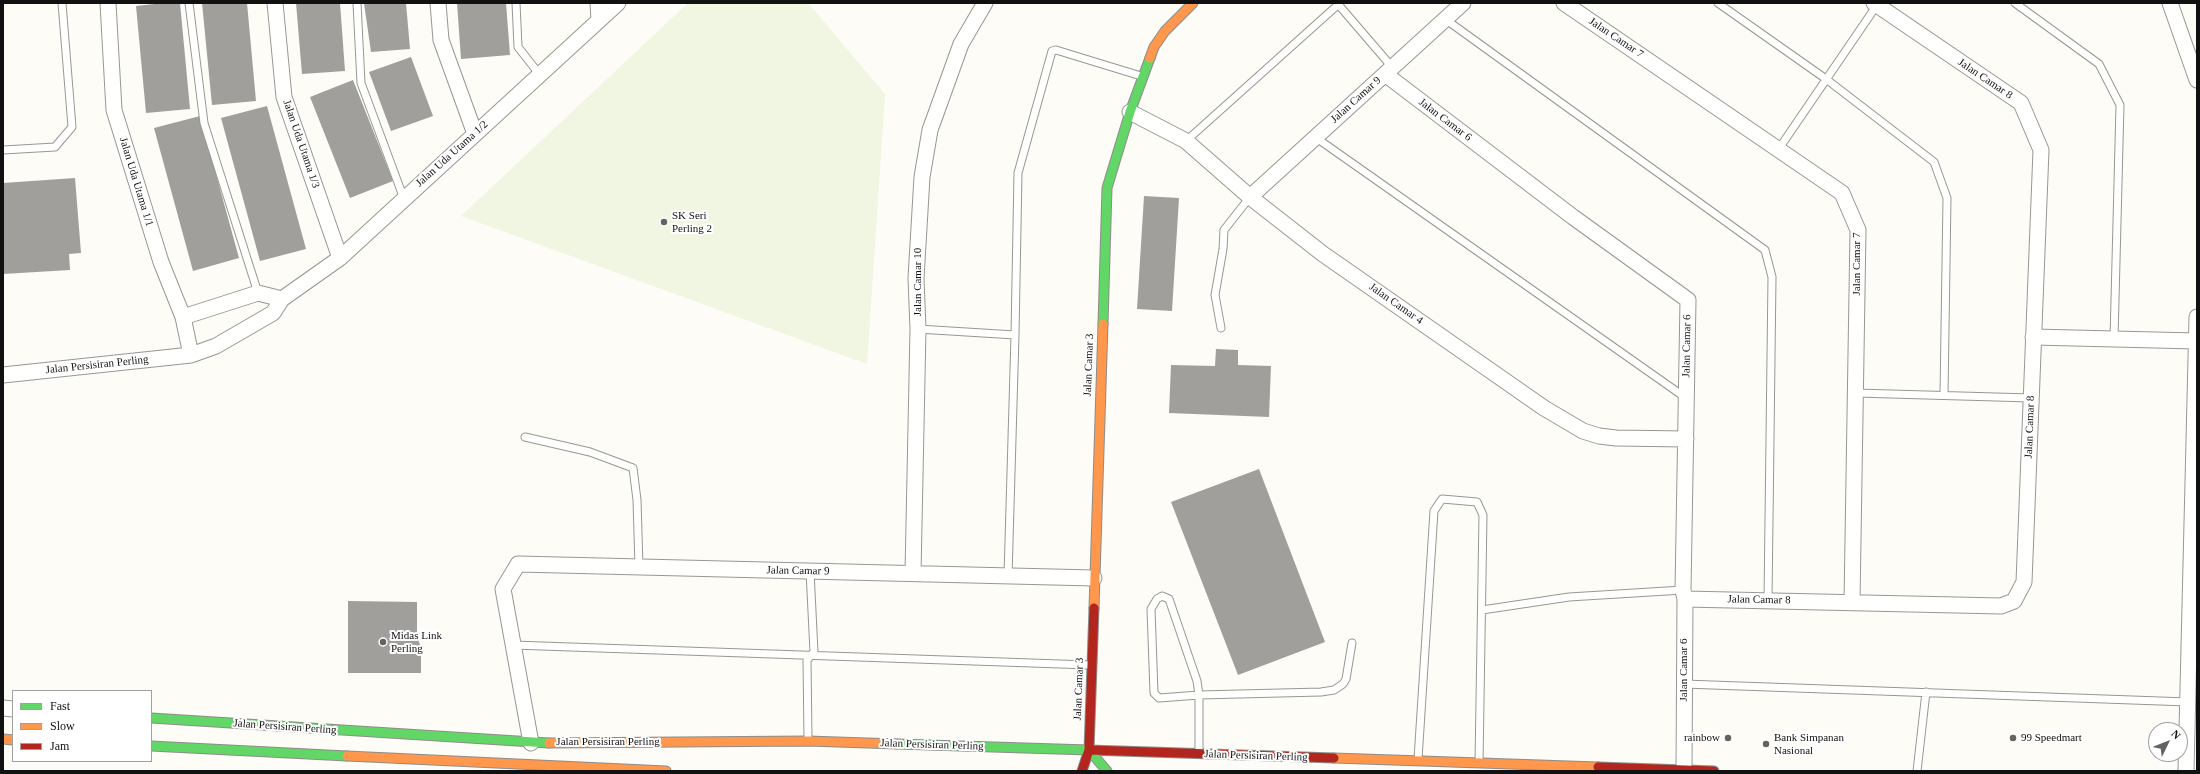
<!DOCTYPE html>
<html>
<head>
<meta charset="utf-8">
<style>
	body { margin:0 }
	#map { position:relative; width:2200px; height:774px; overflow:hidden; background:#fdfcf7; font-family:Georgia,serif }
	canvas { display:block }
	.frame { position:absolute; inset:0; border:4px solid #111; pointer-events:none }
	.legend { position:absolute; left:12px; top:690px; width:140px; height:72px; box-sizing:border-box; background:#fff; border:1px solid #a0a0a0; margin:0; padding:5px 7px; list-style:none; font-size:12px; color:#111 }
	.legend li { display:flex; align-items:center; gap:8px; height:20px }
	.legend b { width:20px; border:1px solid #a0a0a0 }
	.north { position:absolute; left:2148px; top:722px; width:40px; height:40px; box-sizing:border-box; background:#fff; border:1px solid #a0a0a0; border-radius:50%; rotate:47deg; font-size:11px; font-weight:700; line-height:16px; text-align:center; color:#111 }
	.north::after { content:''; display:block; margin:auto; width:14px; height:18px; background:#646362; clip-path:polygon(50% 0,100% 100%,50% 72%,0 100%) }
</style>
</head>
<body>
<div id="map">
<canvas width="2200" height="774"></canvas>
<div class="frame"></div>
<ul class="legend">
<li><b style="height:5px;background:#63d668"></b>Fast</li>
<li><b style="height:5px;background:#ff974d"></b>Slow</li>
<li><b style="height:5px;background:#b3261e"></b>Jam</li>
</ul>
<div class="north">N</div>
</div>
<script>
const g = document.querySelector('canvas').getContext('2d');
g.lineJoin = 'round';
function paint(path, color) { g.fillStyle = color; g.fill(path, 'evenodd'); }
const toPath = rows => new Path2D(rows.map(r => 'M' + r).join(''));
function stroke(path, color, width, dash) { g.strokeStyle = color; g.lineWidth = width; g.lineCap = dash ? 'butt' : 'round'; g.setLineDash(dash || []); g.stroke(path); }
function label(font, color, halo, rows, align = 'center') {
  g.font = font + ' Georgia,serif'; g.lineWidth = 4; g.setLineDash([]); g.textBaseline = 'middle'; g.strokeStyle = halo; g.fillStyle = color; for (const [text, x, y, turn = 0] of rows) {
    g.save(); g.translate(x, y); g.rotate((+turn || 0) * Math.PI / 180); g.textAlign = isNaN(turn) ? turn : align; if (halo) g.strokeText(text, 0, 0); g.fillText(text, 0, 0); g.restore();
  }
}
const pitch = toPath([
	[688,3,808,3,885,94,867,364,461,216]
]);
const building = toPath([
	[163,3,180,3,190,109,146,113,136,6],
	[202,3,247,3,256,101,212,105],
	[296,3,340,3,345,71,302,74],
	[364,3,406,3,410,49,371,52],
	[457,3,506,3,510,55,461,59],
	[411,57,433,116,391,131,369,72],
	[353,80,393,181,350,198,310,97],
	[267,106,306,249,260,261,221,118],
	[200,116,239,258,193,271,154,128],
	[75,178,81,253,69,254,70,270,3,274,3,183],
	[1144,196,1179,198,1172,311,1137,309],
	[1216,349,1238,350,1238,365,1271,366,1269,417,1169,413,1171,365,1215,366],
	[1259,469,1325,642,1238,675,1171,502],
	[348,601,417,602,417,637,421,647,421,673,348,673]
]);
const lane = toPath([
	[189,3,204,123,258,293],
	[357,3,361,83,404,199],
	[516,3,518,47,540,75],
	[1337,3,1392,67],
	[1718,3,1826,79,1934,162,1947,198,1944,395],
	[2015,3,2099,64,2120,105,2114,339],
	[1445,19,1765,250,1772,277,1768,600],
	[1315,137,1686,398],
	[1186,141,1340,3],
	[3,150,55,147,72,127,62,3],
	[1778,150,1877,5],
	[1221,328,1215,295,1223,249,1224,230,1250,197],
	[918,329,1015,335],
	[1856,393,2031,398],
	[525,437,590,452,633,468,637,500,639,567],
	[1008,576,1015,335,1018,173,1052,51,1056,50,1141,76],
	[1482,610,1569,597,1683,590],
	[513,645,1089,665],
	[1684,684,2188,702],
	[808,739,807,660,814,652,810,571],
	[1199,751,1199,695,1197,681,1169,599,1162,596,1157,599,1151,609,1154,693,1159,698,1199,695,1321,692,1334,690,1343,684,1346,679,1352,643],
	[1418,759,1434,511,1442,499,1477,502,1483,515,1479,763],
	[1917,771,1926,692]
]);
const street = toPath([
	[108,3,114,110,161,262,183,317,191,355],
	[275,3,284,97,340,258],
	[438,3,441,40,475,134],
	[598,3,599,20],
	[1564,3,1842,193,1858,230,1852,602],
	[2170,3,2197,80],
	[1385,74,1573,217,1688,300,1683,590,1685,599,1684,770],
	[1130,112,1186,141,1250,197,1323,254,1544,408,1583,431,1599,436,1616,438,1686,439],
	[1250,197,1463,3],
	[183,317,258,293,282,299],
	[2033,337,2196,341],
	[3,375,191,355,216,346,273,313,282,299,340,258,618,3],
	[913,573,918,329,916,278,922,177,930,130,961,44,985,3],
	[1685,599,2001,606,2014,601,2024,582,2041,150,2021,103,1874,3],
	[3,708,13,709],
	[531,743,503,589,518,564,1094,578],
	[2186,771,2197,317]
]);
const fast = toPath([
	[1103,324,1107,188,1130,112,1150,58],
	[151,718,549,743],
	[897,744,1089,750],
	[151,746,347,756],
	[1089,750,1107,771]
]);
const slow = toPath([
	[1150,58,1154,47,1165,31,1193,3],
	[1094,608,1103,324],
	[3,739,13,740],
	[549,743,808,741,897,744],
	[347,756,666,771],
	[1334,758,1598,767]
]);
const jam = toPath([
	[1089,750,1334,758],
	[1598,767,1714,771],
	[1082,771,1089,750,1094,608]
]);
const markers = [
	[664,222,4,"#646362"],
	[383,642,4,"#646362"],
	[1728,738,4,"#646362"],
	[2013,738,4,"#646362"],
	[1766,744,4,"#646362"]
];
const streetNames = [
	["Jalan Camar 7",1616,38,34],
	["Jalan Camar 8",1985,79,34],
	["Jalan Camar 9",1356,100,-42],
	["Jalan Camar 6",1445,120,37],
	["Jalan Uda Utama 1/3",301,144,71],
	["Jalan Uda Utama 1/2",452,154,-42],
	["Jalan Uda Utama 1/1",136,182,73],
	["Jalan Camar 7",1857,264,-90],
	["Jalan Camar 10",918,282,-90],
	["Jalan Camar 4",1396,304,35],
	["Jalan Camar 6",1687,346,-89],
	["Jalan Persisiran Perling",97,365,-6],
	["Jalan Camar 3",1089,365,-88],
	["Jalan Camar 8",2030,427,-88],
	["Jalan Camar 9",798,571,1],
	["Jalan Camar 8",1759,600,1],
	["Jalan Camar 6",1684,670,-90],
	["Jalan Camar 3",1079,689,-88],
	["Jalan Persisiran Perling",285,727,4],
	["Jalan Persisiran Perling",608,742],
	["Jalan Persisiran Perling",932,745,2],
	["Jalan Persisiran Perling",1256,756,2]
];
const poiNames = [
	["SK Seri",672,216],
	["Perling 2",672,229],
	["Midas Link",391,636],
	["Perling",391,649],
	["rainbow",1720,738,"right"],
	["Bank Simpanan",1774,738],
	["Nasional",1774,751],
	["99 Speedmart",2021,738]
];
paint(pitch, '#f0f6e1');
paint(building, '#a19f9c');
stroke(lane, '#979795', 9);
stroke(street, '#979795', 17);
stroke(fast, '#8e8d8b', 11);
stroke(slow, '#8e8d8b', 11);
stroke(jam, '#8e8d8b', 11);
stroke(lane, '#fffffe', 7);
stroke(street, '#fffffe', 15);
stroke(fast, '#63d668', 9);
stroke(slow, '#ff974d', 9);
stroke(jam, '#b3261e', 9);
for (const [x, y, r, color] of markers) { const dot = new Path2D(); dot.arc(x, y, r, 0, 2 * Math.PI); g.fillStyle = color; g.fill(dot); stroke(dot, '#fff', 1.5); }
label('11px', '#111', '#fff', streetNames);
label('11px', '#111', '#fff', poiNames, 'left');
</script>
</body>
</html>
